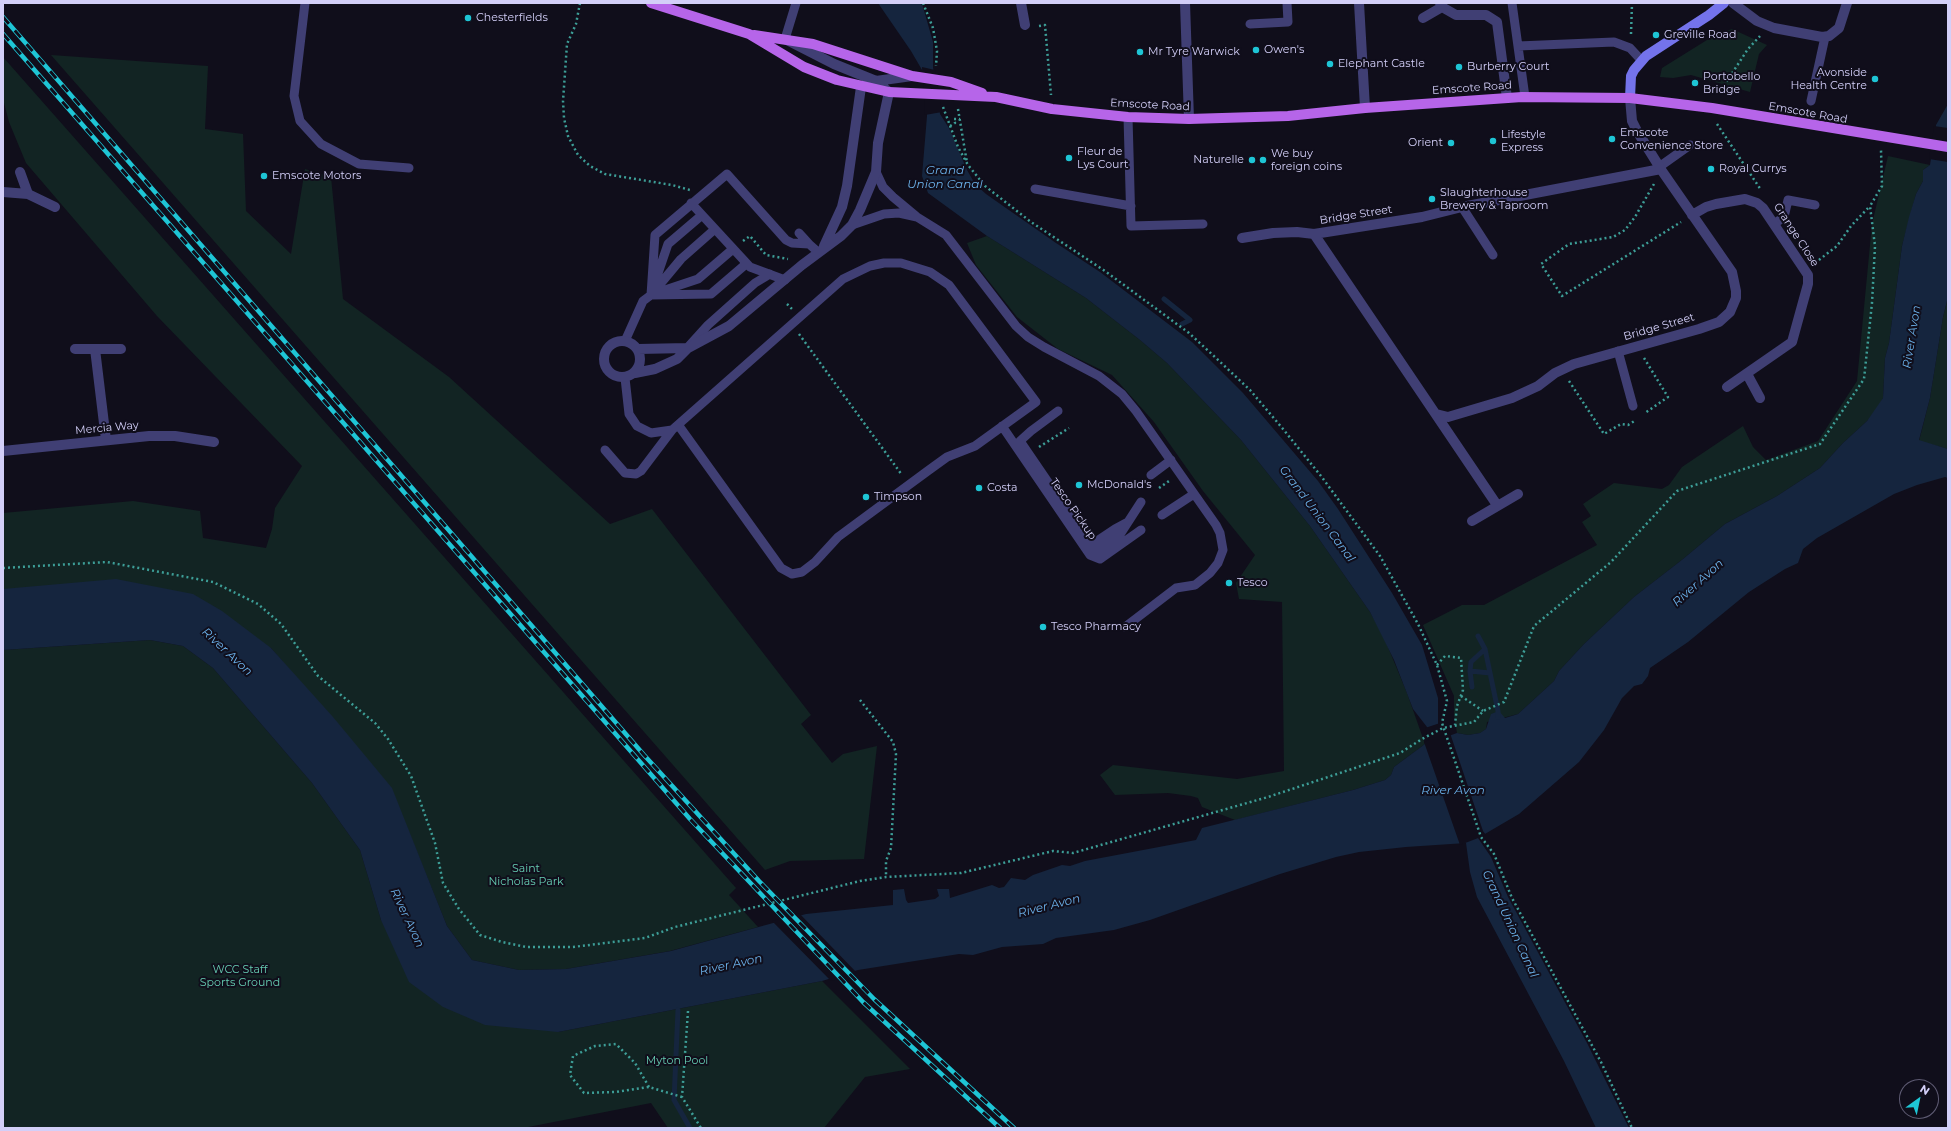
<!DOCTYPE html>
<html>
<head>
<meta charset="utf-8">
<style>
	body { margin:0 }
	#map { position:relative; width:1951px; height:1131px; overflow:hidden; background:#100e1b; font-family:Montserrat,sans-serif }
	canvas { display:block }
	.frame { position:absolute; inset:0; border:4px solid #d3cff8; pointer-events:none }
	.north { position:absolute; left:1899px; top:1079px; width:40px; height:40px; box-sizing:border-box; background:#100e1b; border:1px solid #5e5b73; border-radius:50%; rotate:33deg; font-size:11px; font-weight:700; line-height:16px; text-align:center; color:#d3cff8 }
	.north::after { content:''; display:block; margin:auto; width:14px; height:18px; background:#1ec5d5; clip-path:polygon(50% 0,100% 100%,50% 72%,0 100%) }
</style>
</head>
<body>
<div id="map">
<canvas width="1951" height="1131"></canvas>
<div class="frame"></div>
<div class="north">N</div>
</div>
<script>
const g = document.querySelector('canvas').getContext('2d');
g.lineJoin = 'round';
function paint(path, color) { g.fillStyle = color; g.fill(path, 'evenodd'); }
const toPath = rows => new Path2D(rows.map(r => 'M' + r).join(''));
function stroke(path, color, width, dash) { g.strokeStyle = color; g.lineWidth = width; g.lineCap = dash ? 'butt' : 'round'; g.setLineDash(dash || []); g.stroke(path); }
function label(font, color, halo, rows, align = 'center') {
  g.font = font + ' Montserrat,sans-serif'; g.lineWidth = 4; g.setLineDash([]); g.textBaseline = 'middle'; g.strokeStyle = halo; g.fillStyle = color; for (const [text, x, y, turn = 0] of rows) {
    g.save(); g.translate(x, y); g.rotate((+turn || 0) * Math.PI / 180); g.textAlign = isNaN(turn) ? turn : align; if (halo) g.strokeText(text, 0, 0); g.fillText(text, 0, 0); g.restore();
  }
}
const green = toPath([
	[1732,29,1767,45,1759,54,1750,92,1691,75,1673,78,1660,77,1662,68,1715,35],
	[51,55,208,66,205,129,243,134,246,211,291,254,305,169,331,177,343,299,449,377,610,524,652,509,811,715,801,724,832,763,843,754,877,746,864,859,790,861,765,870],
	[3,57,736,888,729,895,758,927,670,951,566,969,519,970,472,960,447,926,391,788,271,648,3,591,3,513,133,501,200,511,203,538,266,548,272,529,275,508,302,466,157,316,26,163,9,122,3,99],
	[1888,156,1930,165,1923,170,1923,181,1916,194,1902,246,1889,343,1885,358,1883,398,1878,408,1867,421,1843,443,1820,468,1777,496,1725,524,1683,559,1634,597,1584,644,1559,671,1554,681,1518,714,1487,722,1486,729,1480,733,1468,735,1457,733,1454,715,1454,696,1423,625,1462,605,1484,605,1597,545,1582,522,1591,516,1583,504,1614,483,1662,489,1669,485,1682,467,1743,426,1753,447,1766,460,1818,441,1857,381,1872,224],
	[987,236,1086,298,1140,340,1167,363,1241,440,1310,526,1370,612,1383,635,1407,693,1425,744,1394,767,1391,775,1385,780,1353,790,1235,820,1202,807,1198,798,1191,796,1168,793,1115,795,1100,775,1113,765,1237,779,1284,771,1282,602,1239,599,1236,583,1255,555,1203,491,1154,422,1112,375,1058,349,1017,317,976,265,967,243],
	[1948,297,1948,449,1919,441,1930,398,1943,317],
	[150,640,183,646,213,668,312,783,360,850,381,920,558,1032,822,981,910,1069,865,1077,824,1128,668,1128,651,1103,523,1128,3,1128,3,650]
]);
const water = toPath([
	[878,3,921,3,923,7,933,42,933,67,940,114,949,128,967,170,975,184,986,194,1056,243,1100,272,1192,342,1243,393,1318,481,1338,509,1392,593,1422,645,1438,698,1438,724,1443,738,1457,733,1468,735,1480,733,1486,729,1491,714,1499,711,1505,718,1518,714,1554,681,1559,671,1584,644,1634,597,1683,559,1725,524,1777,496,1820,468,1843,443,1867,421,1883,398,1885,358,1889,343,1902,246,1909,217,1916,194,1923,181,1923,170,1930,165,1936,125,1948,104,1948,297,1943,317,1930,398,1919,440,1948,449,1948,478,1945,477,1917,485,1894,494,1817,538,1803,549,1798,563,1785,569,1749,592,1688,642,1650,668,1648,676,1642,684,1634,686,1622,698,1604,730,1579,762,1519,814,1478,838,1491,857,1508,897,1587,1043,1629,1128,1596,1128,1564,1061,1477,897,1470,872,1466,843,1406,847,1359,852,1336,857,1280,874,1150,920,1114,930,1056,938,1043,944,1002,947,973,955,959,954,858,970,822,981,558,1032,485,1025,443,1007,409,982,381,920,360,850,312,783,213,668,183,646,150,640,3,650,3,589,116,579,193,594,222,611,271,648,333,717,392,788,447,926,472,960,519,970,566,969,671,951,806,914,893,905,893,890,904,889,906,900,908,903,935,899,939,896,937,889,949,889,950,898,992,885,999,888,1004,887,1011,878,1025,880,1033,875,1062,865,1070,866,1085,861,1196,840,1202,828,1353,790,1385,780,1391,775,1394,767,1425,744,1431,741,1427,727,1413,709,1394,660,1370,612,1310,526,1241,440,1167,363,1140,340,1086,298,987,236,928,193,922,176,927,116,925,75,911,51]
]);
const pier = toPath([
	[922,67,935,70,942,112,925,115],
	[1934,126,1948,128,1948,162,1929,159],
	[1440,723,1444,735,1450,733,1483,831,1486,835,1460,845,1424,742,1429,740,1425,728],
	[799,913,857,973,831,981,772,921]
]);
const stream = toPath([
	[1164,299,1190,320,1182,324],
	[1478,636,1485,649,1498,711,1498,717],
	[1485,649,1471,662,1470,671,1490,673],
	[1470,671,1472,687],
	[678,1010,674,1100,690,1128]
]);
const path = toPath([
	[580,3,576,24,567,44,563,101,564,118,568,136,578,155,590,166,605,174,672,185,690,190],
	[923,3,933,28,937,51,936,66],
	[1039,26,1045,25,1051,95],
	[1631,34,1632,3],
	[1721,90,1748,49,1760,36],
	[943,107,958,147,968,165,985,186,1031,222,1105,271,1189,333,1216,358,1250,390,1283,429,1321,476,1380,556,1418,624,1437,665,1447,701,1442,723,1481,837,1494,854,1512,898,1601,1062,1632,1128],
	[958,109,967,163],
	[1717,124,1761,190],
	[950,126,955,123,954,119,960,119],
	[1654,184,1635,217,1625,230,1613,237,1569,244,1541,264,1562,296,1681,222],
	[743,241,750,236,766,255,788,259],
	[1815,263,1837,246,1851,226,1870,206],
	[787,304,792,309],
	[799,334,902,475],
	[1644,358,1668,397,1645,413],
	[1569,381,1604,434,1621,424,1628,425,1636,420],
	[1039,447,1069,428],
	[1159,488,1169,481],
	[3,568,107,562,213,582,258,604,281,624,318,676,375,723,388,739,411,776,435,843,443,883,459,909,480,935,502,942,526,947,573,947,645,938,675,927,860,881,886,877,961,873,1053,851,1073,853,1268,797,1400,753,1422,739,1443,728,1474,722,1483,711,1504,702,1534,626,1611,562,1677,491,1820,444,1864,379,1872,303,1875,246,1870,206,1882,186,1881,150],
	[1437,665,1445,656,1461,658,1463,690,1457,706,1455,725],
	[1461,696,1483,711],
	[860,700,893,742,896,754,891,848,886,861,886,877],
	[688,1011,682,1097,701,1128],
	[649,1087,635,1063,616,1044,595,1046,573,1056,570,1075,584,1093,615,1092,649,1087,682,1097]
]);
const lane = toPath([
	[305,3,294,96,300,121,321,144,359,164,409,168],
	[1512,3,1525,97],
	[1250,24,1288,22,1287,3],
	[785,39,796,3],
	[1518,46,1614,42,1630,48,1642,61],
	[1811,101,1825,37],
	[1128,117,1131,226,1203,224],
	[1659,167,1690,145],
	[876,172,883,187,893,197,917,217,946,235,1016,326,1028,337,1044,347,1099,376,1122,394,1136,411,1216,525,1220,533,1223,550,1218,563,1210,573,1195,585,1176,588,1125,627],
	[1035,189,1131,206],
	[691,203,750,267,785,280],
	[1462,207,1493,255],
	[1774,224,1784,217,1788,200,1815,205],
	[852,225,884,214,899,213,917,217],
	[799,233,809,244],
	[655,282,668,244,702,215],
	[659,292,698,279,733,249],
	[651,295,655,235,727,174,786,240,792,243,809,244,818,252],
	[651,295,711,294,746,264],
	[625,341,643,301,651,295,681,259,715,229],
	[689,346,708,325,755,283,770,274],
	[1618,351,1633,406],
	[625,378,629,414,637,426,651,433,672,430,843,279,870,266,884,263,901,263,930,272,949,285,1036,402,975,446,947,457,929,470,838,537,815,562,802,572,792,574,781,568,679,426],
	[1058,411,1031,431,1020,441,1091,545,1115,529,1128,522],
	[1002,426,1090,555,1100,559,1141,530],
	[605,450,625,473,636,474,641,471,672,430],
	[1151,475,1171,460],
	[1162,515,1194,494],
	[1091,545,1099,550,1119,536,1141,502]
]);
const street = toPath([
	[1021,3,1025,25],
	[1185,3,1189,119],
	[1359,3,1365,108],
	[1440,3,1442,7,1456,15,1486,15,1497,22,1507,98],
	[1733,3,1757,21,1774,28,1822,37,1829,36,1839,28,1847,3],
	[1423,18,1442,7],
	[20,172,28,194,55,207],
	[3,192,28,194],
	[1692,215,1706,207,1716,204,1745,199,1757,203,1763,208,1808,275,1808,284,1792,342,1727,387],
	[1314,234,1497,505],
	[1242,238,1273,233,1297,232,1314,234,1422,217,1462,207,1661,169],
	[824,246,842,207,847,186,861,87,876,81,912,76],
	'604 359a18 18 0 1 1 36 0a18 18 0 1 1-36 0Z',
	[75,349,121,349],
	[95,349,106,440],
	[638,349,688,348],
	[635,373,655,369,677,359,688,348,729,326,802,265,841,236,852,225,860,210,876,172,878,143,889,92,876,81,834,64,787,40],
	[1747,374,1760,398],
	[1436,414,1448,417,1512,398,1538,386,1555,373,1574,364,1699,329,1719,322,1730,312,1736,298,1736,291,1732,272,1662,171,1637,131,1632,121,1630,98],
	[3,451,149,436,175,436,214,442],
	[1472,521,1518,494]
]);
const secondary = toPath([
	[1630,98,1631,76,1634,70,1646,56,1709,15,1724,3]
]);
const primary = toPath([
	[651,3,749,34,804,67,837,80,889,92,996,97,1052,109,1128,117,1189,119,1288,116,1365,108,1522,97,1630,98,1712,108,1948,147],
	[754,35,813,44,912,76,951,82,982,93]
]);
const rail = toPath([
	[3,17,644,755,759,881,874,999,1014,1128],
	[3,34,690,819,863,1002,1000,1128]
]);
const markers = [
	[468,18,4,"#1ec5d5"],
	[1656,35,4,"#1ec5d5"],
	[1256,50,4,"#1ec5d5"],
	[1140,52,4,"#1ec5d5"],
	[1330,64,4,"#1ec5d5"],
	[1459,67,4,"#1ec5d5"],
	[1875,79,4,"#1ec5d5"],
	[1695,83,4,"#1ec5d5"],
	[1612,139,4,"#1ec5d5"],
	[1493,141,4,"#1ec5d5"],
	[1451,143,4,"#1ec5d5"],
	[1069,158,4,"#1ec5d5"],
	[1252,160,4,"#1ec5d5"],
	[1263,160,4,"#1ec5d5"],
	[1711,169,4,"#1ec5d5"],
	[264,176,4,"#1ec5d5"],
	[1432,199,4,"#1ec5d5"],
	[1079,485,4,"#1ec5d5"],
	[979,488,4,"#1ec5d5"],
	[866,497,4,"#1ec5d5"],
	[1229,583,4,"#1ec5d5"],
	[1043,627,4,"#1ec5d5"]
];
const poiNames = [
	["Chesterfields",476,18],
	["Greville Road",1664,35],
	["Owen's",1264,50],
	["Mr Tyre Warwick",1148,52],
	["Elephant Castle",1338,64],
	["Burberry Court",1467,67],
	["Avonside",1867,73,"right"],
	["Health Centre",1867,86,"right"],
	["Portobello",1703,77],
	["Bridge",1703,90],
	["Emscote",1620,133],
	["Convenience Store",1620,146],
	["Lifestyle",1501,135],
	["Express",1501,148],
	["Orient",1443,143,"right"],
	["Fleur de",1077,152],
	["Lys Court",1077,165],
	["We buy",1271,154],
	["foreign coins",1271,167],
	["Naturelle",1244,160,"right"],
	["Royal Currys",1719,169],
	["Emscote Motors",272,176],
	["Slaughterhouse",1440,193],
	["Brewery & Taproom",1440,206],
	["McDonald's",1087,485],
	["Costa",987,488],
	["Timpson",874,497],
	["Tesco",1237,583],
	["Tesco Pharmacy",1051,627]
];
const streetNames = [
	["Emscote Road",1472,88,-4],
	["Emscote Road",1150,105,3],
	["Emscote Road",1808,113,10],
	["Bridge Street",1356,215,-9],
	["Grange Close",1796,235,57],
	["Bridge Street",1659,327,-16],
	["Mercia Way",107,428,-5],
	["Tesco Pickup",1073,509,55]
];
const parkNames = [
	["Saint",526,869],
	["Nicholas Park",526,882],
	["WCC Staff",240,970],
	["Sports Ground",240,983],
	["Myton Pool",677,1061]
];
const waterNames = [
	["Grand",945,170],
	["Union Canal",945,184],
	["River Avon",1912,337,-81],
	["Grand Union Canal",1317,514,53],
	["River Avon",1698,583,-42],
	["River Avon",227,652,43],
	["River Avon",1453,790],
	["River Avon",1049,906,-14],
	["River Avon",407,918,65],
	["Grand Union Canal",1510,924,65],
	["River Avon",731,965,-12]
];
paint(green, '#122423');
paint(water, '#15253e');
paint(pier, '#100e1b');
stroke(stream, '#15253e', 5);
stroke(path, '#3d9e97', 2.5, [2, 3]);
stroke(lane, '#403f74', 9);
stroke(street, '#403f74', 10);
stroke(secondary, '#7473eb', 10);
stroke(primary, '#b665e9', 10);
stroke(rail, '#1ec5d5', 4.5);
stroke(rail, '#100e1b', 3, [9]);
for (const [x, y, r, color] of markers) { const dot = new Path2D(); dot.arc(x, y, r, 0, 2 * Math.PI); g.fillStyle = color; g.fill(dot); stroke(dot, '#100e1b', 1.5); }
label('11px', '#d3cff8', '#100e1b', poiNames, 'left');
label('11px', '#d3cff8', '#100e1b', streetNames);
label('11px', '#66cdb2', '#100e1b', parkNames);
label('italic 12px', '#6bb1ea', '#100e1b', waterNames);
</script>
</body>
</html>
